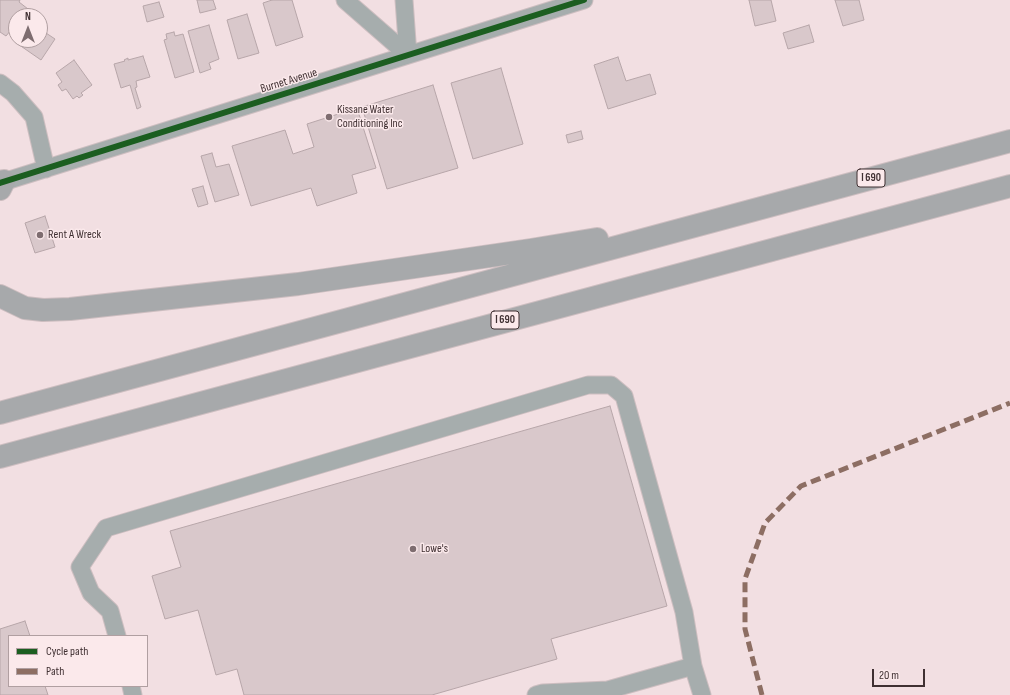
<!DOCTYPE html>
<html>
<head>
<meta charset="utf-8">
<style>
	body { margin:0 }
	#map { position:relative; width:1010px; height:695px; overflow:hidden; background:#f2dfe2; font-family:"Sofia Sans Condensed",sans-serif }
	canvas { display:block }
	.legend { position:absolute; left:8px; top:635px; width:140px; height:52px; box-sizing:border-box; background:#fbe9eb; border:1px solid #b09fa1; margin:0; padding:5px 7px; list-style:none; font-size:12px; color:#403032 }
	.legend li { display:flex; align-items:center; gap:8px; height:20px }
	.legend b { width:20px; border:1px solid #b09fa1 }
	.north { position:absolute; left:8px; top:8px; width:40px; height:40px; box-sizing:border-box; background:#fbe9eb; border:1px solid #b09fa1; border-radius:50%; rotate:0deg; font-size:11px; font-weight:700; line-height:16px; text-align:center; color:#403032 }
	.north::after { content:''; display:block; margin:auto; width:14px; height:18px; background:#7e6d70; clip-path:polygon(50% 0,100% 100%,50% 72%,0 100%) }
	.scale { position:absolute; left:872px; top:669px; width:53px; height:18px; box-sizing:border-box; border:2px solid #403032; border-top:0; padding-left:5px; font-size:12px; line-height:14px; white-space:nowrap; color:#403032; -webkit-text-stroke:3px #fbe9eb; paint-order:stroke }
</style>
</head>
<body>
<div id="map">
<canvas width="1010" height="695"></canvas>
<ul class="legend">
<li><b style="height:5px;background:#1b5e20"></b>Cycle path</li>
<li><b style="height:5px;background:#8d6e63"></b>Path</li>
</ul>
<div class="north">N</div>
<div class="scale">20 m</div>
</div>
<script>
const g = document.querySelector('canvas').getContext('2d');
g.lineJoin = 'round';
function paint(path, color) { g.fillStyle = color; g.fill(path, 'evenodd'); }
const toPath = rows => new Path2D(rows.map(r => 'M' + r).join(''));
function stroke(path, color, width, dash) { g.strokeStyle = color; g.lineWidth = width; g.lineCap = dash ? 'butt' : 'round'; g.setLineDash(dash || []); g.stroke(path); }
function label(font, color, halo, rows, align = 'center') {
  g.font = font + ' "Sofia Sans Condensed",sans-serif'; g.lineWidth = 3; g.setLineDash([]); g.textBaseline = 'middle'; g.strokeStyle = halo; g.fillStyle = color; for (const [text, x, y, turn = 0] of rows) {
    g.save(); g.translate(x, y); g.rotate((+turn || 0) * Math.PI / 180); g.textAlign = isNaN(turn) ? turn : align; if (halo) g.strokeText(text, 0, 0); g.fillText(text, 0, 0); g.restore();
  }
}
const building = toPath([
	[0,0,20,0,19,2,28,9,22,16,16,16,16,24,6,36,0,32,0,0],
	[197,0,213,0,216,9,200,13,197,0],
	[272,0,292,0,303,37,276,46,263,3,272,0],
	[749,0,771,0,776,21,755,26,749,0],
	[835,0,859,0,864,20,843,26,835,0],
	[159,2,164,17,147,22,143,6,159,2],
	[247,14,259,53,238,59,227,20,247,14],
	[209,25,219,59,209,63,211,69,200,73,188,31,209,25],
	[809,25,814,42,788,49,783,33,809,25],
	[40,29,55,39,41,60,15,42,16,40,40,40,40,29],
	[174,32,175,36,183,34,194,72,175,78,164,40,167,39,166,34,174,32],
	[143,56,150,77,136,81,137,87,135,88,141,107,137,109,130,85,121,88,114,64,125,61,124,60,128,58,128,60,143,56],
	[618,57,626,81,650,74,656,94,608,109,594,65,618,57],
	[74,60,92,85,81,93,83,95,79,98,77,96,73,99,66,89,62,91,58,85,62,82,56,73,74,60],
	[501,68,523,144,473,159,451,83,501,68],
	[433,85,458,168,387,189,362,107,433,85],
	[357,108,376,168,352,175,357,193,317,206,311,188,251,206,232,146,285,130,293,154,314,147,307,124,357,108],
	[581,131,583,139,568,143,566,135,581,131],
	[212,153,216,167,229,164,239,195,215,202,201,156,212,153],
	[203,186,208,204,198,207,192,189,203,186],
	[45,216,55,247,35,253,25,223,45,216],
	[610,406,667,606,551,639,557,659,432,695,244,695,237,669,216,675,198,610,165,619,152,576,181,567,170,531,610,406],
	[25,621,30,636,9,636,9,686,45,686,48,695,0,695,0,629,25,621]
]);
const minor = toPath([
	[345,0,408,55],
	[404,0,408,55],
	[0,83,13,93,34,117,46,169],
	[0,183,584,0],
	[117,636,110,611,91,593,80,567,106,528,588,385,611,385,624,396,684,612,693,666],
	[131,686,133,695],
	[536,695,543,693,608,690,693,666,702,695]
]);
const highway = toPath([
	[0,189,4,181],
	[0,296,25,308,43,310,70,309,298,284,531,250,597,239],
	[0,413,1010,141],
	[0,457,1010,186]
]);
const quiet = toPath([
	[762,695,745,629,745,579,765,523,801,486,1010,403]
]);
const cycleway = toPath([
	[0,183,584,0]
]);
const markers = [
	[329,117,4,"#7e6d70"],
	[40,235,4,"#7e6d70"],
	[413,549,4,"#7e6d70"]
];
const shields = [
	[871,178,28],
	[505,320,28]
];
const shieldNames = [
	["I 690",871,178],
	["I 690",505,320]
];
const streetNames = [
	["Burnet Avenue",289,81,-17]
];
const poiNames = [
	["Kissane Water",337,110],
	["Conditioning Inc",337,124],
	["Rent A Wreck",48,235],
	["Lowe's",421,549]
];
paint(building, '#d9c8cb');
stroke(building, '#b7a6a9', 1);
stroke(minor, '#cdbec0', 19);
stroke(highway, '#cdbec0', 24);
stroke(minor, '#a6adad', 17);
stroke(highway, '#a7a9ab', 22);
stroke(quiet, '#8d6e63', 5, [10, 5]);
stroke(cycleway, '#1b5e20', 6);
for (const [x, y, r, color] of markers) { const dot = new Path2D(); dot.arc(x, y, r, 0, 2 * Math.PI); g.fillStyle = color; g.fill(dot); stroke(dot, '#fbe9eb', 1.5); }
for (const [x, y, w] of shields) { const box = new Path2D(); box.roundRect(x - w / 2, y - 9, w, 18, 3); g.fillStyle = '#fbe9eb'; g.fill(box); stroke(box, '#403032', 1); }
label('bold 11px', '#403032', null, shieldNames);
label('12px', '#403032', '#fbe9eb', streetNames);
label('12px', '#403032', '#fbe9eb', poiNames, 'left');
</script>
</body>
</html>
